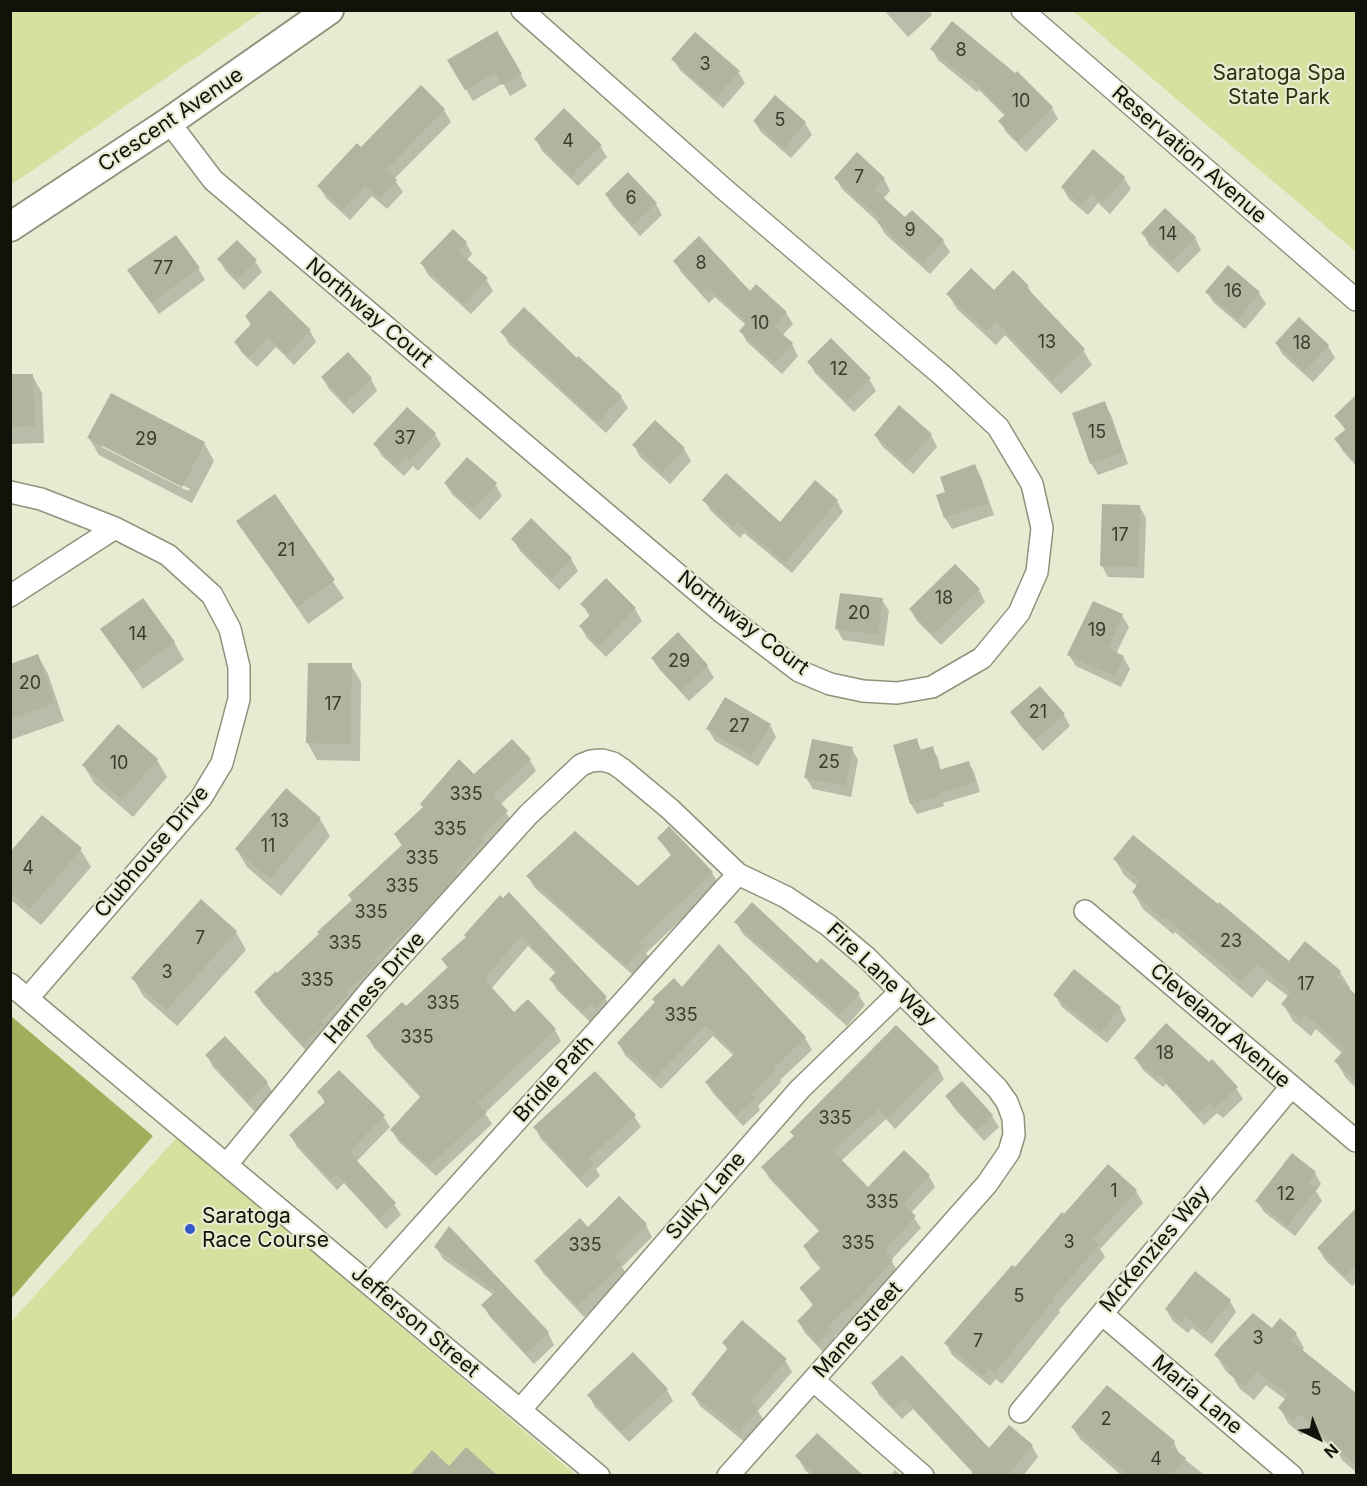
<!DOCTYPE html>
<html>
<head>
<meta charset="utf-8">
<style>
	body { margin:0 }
	#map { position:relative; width:1367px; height:1486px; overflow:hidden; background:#e6ebd2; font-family:Inter,sans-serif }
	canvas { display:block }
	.frame { position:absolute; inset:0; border:12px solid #11130a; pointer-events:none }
	.north { position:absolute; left:1289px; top:1408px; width:60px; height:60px; -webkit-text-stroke:4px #e6ebd2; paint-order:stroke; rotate:137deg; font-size:16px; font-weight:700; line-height:24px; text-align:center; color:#11130a }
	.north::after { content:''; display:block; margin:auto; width:21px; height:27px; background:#11130a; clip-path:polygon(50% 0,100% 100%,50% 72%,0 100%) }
</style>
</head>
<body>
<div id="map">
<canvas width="1367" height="1486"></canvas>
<div class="frame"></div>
<div class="north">N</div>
</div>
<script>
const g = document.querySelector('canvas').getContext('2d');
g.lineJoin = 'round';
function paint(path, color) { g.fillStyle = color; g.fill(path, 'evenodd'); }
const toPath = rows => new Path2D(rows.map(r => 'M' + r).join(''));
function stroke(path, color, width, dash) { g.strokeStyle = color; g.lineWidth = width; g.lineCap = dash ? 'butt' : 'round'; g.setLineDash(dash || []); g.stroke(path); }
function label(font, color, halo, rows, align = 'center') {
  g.font = font + ' Inter,sans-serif'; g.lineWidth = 4.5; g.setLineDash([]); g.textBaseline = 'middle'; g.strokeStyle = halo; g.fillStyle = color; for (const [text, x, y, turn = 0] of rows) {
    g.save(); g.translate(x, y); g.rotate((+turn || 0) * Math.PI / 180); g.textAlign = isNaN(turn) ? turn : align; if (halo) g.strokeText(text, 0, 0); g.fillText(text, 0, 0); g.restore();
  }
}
const green = toPath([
	[11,10,263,10,263,11,11,185],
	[1073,11,1356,11,1356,252],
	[177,1137,576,1475,11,1476,11,1322]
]);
const forest = toPath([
	[11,1016,153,1136,11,1299]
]);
const shadow = toPath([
	[884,10,929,10,932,15,908,37],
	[497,33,527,86,510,96,503,83,473,101,449,61],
	[932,49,1052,108,1058,119,1026,152,1007,133,1000,122,1005,116,979,90,977,92,938,60],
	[673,59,738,72,745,83,723,108,680,70],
	[421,87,444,110,451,122,394,179,403,192,387,209,372,196,350,220,326,198,319,186,361,149],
	[776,97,805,123,812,135,791,158,761,132,754,121],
	[536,139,600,146,607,157,578,186,542,151],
	[1094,151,1124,178,1131,189,1110,214,1098,203,1088,215,1069,199,1062,187],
	[836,178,884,179,890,191,883,199,905,220,943,241,950,252,930,274,885,234,878,222,842,189],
	[606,195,656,204,662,215,640,236,613,206],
	[1143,233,1195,238,1201,250,1178,273,1149,245],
	[466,243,472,254,466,261,486,279,493,291,471,314,428,275,422,263],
	[219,259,255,261,262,272,244,290,225,270],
	[675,261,750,293,786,313,793,324,782,336,792,344,798,356,782,374,747,342,741,331,746,325,715,297,709,303,681,272],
	[198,268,205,280,159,314,129,271],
	[1028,287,1035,299,1083,350,1092,365,1061,394,1005,335,996,345,957,309,948,294,995,292],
	[1207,292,1259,293,1266,304,1245,329,1214,303],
	[246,317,310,331,316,342,294,365,276,347,257,367,242,353,235,342,251,325],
	[1299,319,1328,346,1335,358,1313,382,1283,355,1276,343],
	[502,332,577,360,621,397,628,408,606,433,509,344],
	[347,354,371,379,377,391,353,414,329,389,323,378],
	[809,362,869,379,876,391,854,412,815,373],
	[32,375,42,393,44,443,10,444,10,376],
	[1356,397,1356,466,1343,451,1336,440,1346,431,1336,416],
	[1104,403,1111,415,1128,464,1098,475,1091,463],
	[899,408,931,435,937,447,913,474,882,446,875,435],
	[655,422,684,449,691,461,670,484,640,457,634,445],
	[435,434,441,445,418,471,413,466,404,476,382,456,375,444],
	[89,438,204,443,214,461,192,503,99,455],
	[102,444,190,489,188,491,102,447],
	[975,466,981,477,994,515,952,529,945,518,938,496,947,493],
	[445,483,495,484,502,496,480,520,452,494],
	[275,496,344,598,308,624,238,521],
	[704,500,780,524,837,501,843,512,792,573,744,533,740,538,711,511],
	[1140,507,1146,518,1144,578,1108,577,1102,566],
	[531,520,571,559,578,571,559,590,520,551,513,539],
	[606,581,635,609,642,621,606,657,587,638,581,627,590,617,582,604],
	[979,590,985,602,941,645,917,621,910,609],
	[882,600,889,611,884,646,843,640,837,629],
	[1122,616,1129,627,1116,654,1123,657,1130,669,1121,687,1076,666,1069,655],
	[102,629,174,642,184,660,143,689],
	[678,635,707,666,714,678,689,701,659,669,652,658],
	[38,656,48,674,64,721,10,740,10,666],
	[351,665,361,682,360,761,317,760,307,742],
	[1012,712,1064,715,1070,726,1043,751,1019,724],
	[770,725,776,737,758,766,715,741,708,729],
	[916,740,922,751,932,748,938,758,941,771,968,762,974,772,980,792,943,803,944,806,917,814,911,804,895,746],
	[852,749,858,760,851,797,813,789,806,778],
	[157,760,167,777,133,817,94,783,84,766],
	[530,760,536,771,500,805,514,824,310,1055,262,1003,256,992,277,975,353,901,402,846,395,835,474,776],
	[320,819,330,836,281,896,247,867,237,850],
	[658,838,712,873,719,884,646,953,649,958,634,976,535,888,528,877,638,888,672,857],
	[80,849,91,867,41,925,10,899,10,854],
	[1115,859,1289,963,1340,972,1350,988,1349,990,1356,997,1356,1088,1346,1078,1336,1061,1343,1054,1316,1029,1311,1036,1293,1021,1283,1004,1289,997,1267,980,1252,998,1175,932,1173,934,1143,909,1133,892,1138,887,1124,875],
	[500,897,605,998,612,1009,599,1014,590,1022,557,990,551,979,557,974,528,946,491,989,514,1014,528,1001,555,1030,561,1041,485,1113,492,1124,436,1176,398,1141,392,1130,421,1098,374,1048,368,1037,406,1008,448,968,443,960,467,937],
	[736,922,817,965,858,994,865,1005,847,1026,743,934],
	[236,932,246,950,177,1026,143,996,133,978],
	[719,946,805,1038,812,1050,780,1080,781,1082,758,1106,760,1110,743,1126,713,1093,706,1082,734,1056,713,1036,661,1089,625,1055,619,1044,656,1003,682,989],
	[1055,995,1120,1008,1126,1020,1107,1043,1062,1007],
	[225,1038,267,1083,274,1095,255,1112,213,1067,207,1055],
	[1136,1059,1236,1088,1243,1099,1223,1118,1217,1113,1204,1125,1166,1084,1163,1087,1143,1070],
	[938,1068,944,1079,895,1129,886,1119,841,1161,868,1189,929,1176,935,1187,911,1213,921,1228,891,1260,898,1272,871,1303,834,1337,837,1342,825,1354,805,1333,799,1322,814,1307,800,1288,821,1269,811,1258,805,1247,820,1232,769,1178,763,1167,795,1138,792,1132],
	[319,1093,383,1116,390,1127,356,1162,394,1204,401,1215,386,1229,344,1183,337,1190,297,1147,291,1136,325,1103],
	[947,1097,992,1116,999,1127,984,1141,954,1108],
	[634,1116,641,1127,596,1169,600,1176,587,1188,541,1139,535,1127],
	[1109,1166,1136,1191,1143,1203,1100,1249,1105,1257,1059,1310,1060,1312,1002,1384,996,1379,990,1386,952,1355,946,1343],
	[1315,1173,1321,1184,1316,1191,1322,1201,1295,1236,1264,1212,1257,1201],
	[619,1198,646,1225,652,1237,622,1267,628,1276,584,1317,543,1273,536,1261,588,1229],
	[1349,1218,1356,1225,1356,1282,1352,1286,1325,1260,1319,1249],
	[450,1228,548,1333,554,1345,534,1364,490,1317,483,1305,494,1295,443,1259,436,1247],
	[1230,1301,1236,1312,1212,1344,1192,1328,1188,1333,1173,1321,1166,1309],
	[1272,1330,1296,1334,1304,1348,1302,1351,1352,1392,1356,1399,1356,1472,1342,1460,1338,1452,1308,1428,1302,1435,1288,1423,1280,1408,1286,1400,1266,1385,1254,1400,1239,1388,1233,1377,1225,1370,1216,1355],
	[724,1343,785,1360,792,1372,758,1411,764,1421,746,1443,700,1406,693,1394,728,1351],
	[902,1357,989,1451,1032,1446,1038,1457,1023,1476,972,1476,972,1472,913,1409,902,1419,879,1395,873,1384],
	[667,1390,673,1401,629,1442,595,1407,589,1395],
	[1073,1428,1174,1442,1180,1456,1206,1476,1122,1476,1080,1439],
	[797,1456,862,1476,811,1476,805,1470],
	[895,1470,901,1476,890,1476]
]);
const building = toPath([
	[952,21,1015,73,1017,71,1053,107,1018,142,998,121,1006,114,972,79,970,81,930,49],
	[497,31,522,74,502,85,495,73,465,90,447,60],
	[695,32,740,71,715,98,671,59],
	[421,85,445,109,386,170,397,180,380,199,365,185,343,210,317,186,357,143,361,147],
	[775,95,806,122,784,148,753,121],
	[564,108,602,145,571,176,534,139],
	[1093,149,1125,177,1103,203,1091,193,1081,205,1061,187],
	[857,152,885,178,875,190,905,217,912,210,944,240,923,264,877,222,880,219,834,178],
	[628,172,657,203,633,225,605,194],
	[1165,208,1196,237,1171,263,1141,233],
	[453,229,467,242,458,251,488,278,464,304,420,263],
	[176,235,200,268,151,303,127,270],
	[699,236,750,291,756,284,787,312,774,327,793,343,775,363,739,331,747,322,708,287,702,292,673,261],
	[237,240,257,260,237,279,217,259],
	[1228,265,1260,292,1238,319,1205,292],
	[971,268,994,290,1013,270,1029,286,1027,288,1085,349,1052,380,996,321,987,331,946,294],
	[270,290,311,330,287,355,268,337,249,357,234,342,252,323,245,316],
	[524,307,577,358,578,356,622,396,598,422,500,332],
	[1299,317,1329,345,1305,371,1275,343],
	[831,338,871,378,846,402,807,362],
	[348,352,372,378,345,403,321,377],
	[10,374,33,374,35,426,10,427],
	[111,393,205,442,182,487,87,438],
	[1356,395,1356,463,1334,439,1346,429,1334,416],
	[1105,401,1123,452,1090,464,1072,413],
	[899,405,932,434,906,463,874,435],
	[407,407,436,433,411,460,406,456,397,466,373,444],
	[655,420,685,448,662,473,632,445],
	[467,457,497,483,473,509,444,483],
	[975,464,989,503,944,518,936,495,945,492,940,477],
	[726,473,780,522,815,480,838,500,785,563,737,522,733,527,702,500],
	[275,494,335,580,297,607,236,521],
	[1102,504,1140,505,1138,567,1100,566],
	[531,518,572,558,552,579,511,539],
	[955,564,980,589,933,634,909,609],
	[606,578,636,608,599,646,579,626,591,614,580,604],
	[840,593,883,598,878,635,835,629],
	[143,598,175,642,132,673,100,629],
	[1093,601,1123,614,1108,648,1124,656,1114,676,1067,655],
	[678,632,708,665,681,691,651,658],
	[38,654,55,703,10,719,10,664],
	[308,663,352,663,350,744,306,743],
	[1040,686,1065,714,1035,740,1010,712],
	[725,697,771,724,752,756,706,729],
	[118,724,158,759,122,800,82,765],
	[917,738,920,750,933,746,939,770,969,761,975,782,938,793,939,796,910,804,893,745],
	[512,739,531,759,493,795,508,811,481,837,484,840,455,873,457,875,418,918,374,960,377,963,345,992,348,995,321,1020,325,1024,303,1045,254,992,276,971,277,973,319,934,317,932,352,900,348,895,403,844,394,834,423,807,420,804,459,759,474,774],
	[812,739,853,747,845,786,804,778],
	[286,788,321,818,270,879,235,849],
	[42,815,82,848,30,909,10,892,10,852],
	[669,826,713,872,639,942,644,946,626,966,526,876,575,831,638,886,672,854,657,838],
	[1133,835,1218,904,1219,902,1289,961,1305,941,1341,971,1337,977,1356,995,1356,1081,1334,1061,1345,1049,1306,1014,1301,1020,1281,1004,1291,992,1257,964,1242,982,1165,917,1163,919,1132,892,1140,881,1113,859],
	[509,892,607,997,595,1008,592,1004,583,1012,549,979,557,971,521,936,484,979,514,1012,528,999,556,1029,477,1103,487,1112,429,1166,390,1130,421,1096,366,1036,402,1002,406,1006,448,967,441,959,466,937,464,935,500,895,503,898],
	[201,899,237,931,166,1010,131,978],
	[752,902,817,963,821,958,860,993,840,1015,734,922],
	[719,944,806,1037,774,1068,776,1069,752,1094,755,1098,736,1116,705,1082,735,1053,706,1025,654,1078,617,1043,655,1002,652,999,674,978,682,987],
	[1074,969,1121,1007,1100,1033,1053,995],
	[1166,1023,1209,1062,1212,1059,1238,1087,1215,1108,1210,1102,1197,1114,1158,1074,1155,1077,1134,1058],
	[896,1025,939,1067,888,1119,879,1109,833,1151,868,1187,904,1150,930,1175,903,1204,916,1216,884,1251,893,1260,865,1290,866,1291,828,1326,832,1330,818,1343,797,1321,814,1304,799,1288,822,1267,803,1246,820,1230,761,1167,794,1136,790,1132],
	[225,1036,268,1082,248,1101,205,1055],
	[339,1070,385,1115,349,1152,396,1203,379,1218,336,1173,330,1179,289,1135,326,1101,317,1092],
	[595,1071,636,1115,589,1158,594,1164,580,1178,533,1127],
	[962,1081,993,1115,977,1130,945,1096],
	[1292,1153,1316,1172,1308,1182,1317,1188,1288,1226,1255,1201],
	[1108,1164,1137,1190,1093,1239,1099,1245,1053,1298,1054,1300,995,1373,989,1369,983,1376,944,1343,1012,1265,1015,1267,1062,1212,1064,1214],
	[619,1196,647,1224,615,1256,622,1264,577,1306,534,1261,580,1218,588,1227],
	[1356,1208,1356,1264,1345,1276,1317,1248],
	[449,1226,549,1332,526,1353,481,1305,496,1291,434,1247],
	[1195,1271,1231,1300,1205,1333,1185,1317,1181,1322,1165,1309],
	[1253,1313,1272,1328,1280,1318,1297,1333,1290,1340,1356,1393,1356,1465,1332,1445,1334,1443,1299,1414,1293,1421,1278,1408,1288,1395,1257,1371,1245,1386,1228,1373,1231,1369,1214,1355,1221,1346],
	[742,1320,787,1359,750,1402,758,1409,739,1432,691,1394,728,1348,722,1343],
	[633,1352,668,1389,621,1432,587,1395],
	[902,1355,989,1448,1009,1425,1033,1445,1007,1476,977,1476,905,1398,894,1409,871,1383],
	[1107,1385,1175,1441,1171,1447,1186,1458,1172,1476,1129,1476,1071,1427],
	[817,1433,864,1476,816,1476,795,1456],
	[466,1447,498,1476,409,1476,432,1450,449,1466]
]);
const street = toPath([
	[1022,10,1356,300],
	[169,122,213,180,723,613,799,671,830,684,863,691,897,693,932,687,982,658,1019,613,1037,572,1042,528,1032,484,998,427,944,377,724,189,522,10],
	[10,492,41,499,115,528,168,555,212,595,230,629,239,667,239,699,222,763,201,798,28,998],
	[10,596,115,528],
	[1085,911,1356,1141],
	[10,984,599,1476],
	[227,1164,373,987,528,815,581,765,591,761,602,760,613,763,622,769,670,809,738,874,786,897,828,925,867,958,997,1088,1007,1102,1013,1118,1014,1135,1009,1152,987,1184,728,1476],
	[370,1284,738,874],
	[1102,1314,1292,1476],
	[813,1380,923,1476],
	[520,1410,800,1089,901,991],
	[1020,1412,1291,1087]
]);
const secondary = toPath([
	[10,227,169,122,329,10]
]);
const markers = [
	[190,1229,6,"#3357c7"]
];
const numberNames = [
	["8",961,51],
	["3",705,65],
	["10",1021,102],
	["5",780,121],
	["4",568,142],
	["7",859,178],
	["6",631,199],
	["9",910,231],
	["14",1168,235],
	["8",701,264],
	["77",163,269],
	["16",1233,292],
	["10",760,324],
	["13",1047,343],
	["18",1302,344],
	["12",839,370],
	["15",1097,433],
	["37",405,439],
	["29",146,440],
	["17",1120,536],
	["21",286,551],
	["18",944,599],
	["20",859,614],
	["19",1097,631],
	["14",138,635],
	["29",679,662],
	["20",30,684],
	["17",333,705],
	["21",1038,713],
	["27",739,727],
	["25",829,763],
	["10",119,764],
	["335",466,795],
	["13",280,822],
	["335",450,830],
	["11",268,847],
	["335",422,859],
	["4",28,869],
	["335",402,887],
	["335",371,913],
	["7",200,939],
	["23",1231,942],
	["335",345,944],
	["3",167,973],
	["335",317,981],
	["17",1306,985],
	["335",443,1004],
	["335",681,1016],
	["335",417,1038],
	["18",1165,1054],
	["335",835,1119],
	["1",1114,1192],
	["12",1286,1195],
	["335",882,1203],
	["3",1069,1243],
	["335",858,1244],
	["335",585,1246],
	["5",1019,1297],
	["3",1258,1339],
	["7",978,1342],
	["5",1316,1390],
	["2",1106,1420],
	["4",1156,1460]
];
const parkNames = [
	["Saratoga Spa",1279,74],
	["State Park",1279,98]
];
const streetNames = [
	["Crescent Avenue",171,120,-34],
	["Reservation Avenue",1189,155,41],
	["Northway Court",369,313,40],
	["Northway Court",743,623,37],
	["Clubhouse Drive",152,852,-50],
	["Fire Lane Way",881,975,43],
	["Harness Drive",375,988,-49],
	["Cleveland Avenue",1220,1026,41],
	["Bridle Path",554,1079,-48],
	["Sulky Lane",706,1196,-49],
	["McKenzies Way",1155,1249,-50],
	["Jefferson Street",415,1322,40],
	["Mane Street",858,1330,-48],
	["Maria Lane",1197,1395,40]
];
const poiNames = [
	["Saratoga",202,1217],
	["Race Course",202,1241]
];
paint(green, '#d6e1a0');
paint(forest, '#a1ae5b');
paint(shadow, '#0003');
paint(building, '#b0b59d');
stroke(street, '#8e937c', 24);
stroke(secondary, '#8e937c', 32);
stroke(street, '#fff', 21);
stroke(secondary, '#fff', 28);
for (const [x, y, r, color] of markers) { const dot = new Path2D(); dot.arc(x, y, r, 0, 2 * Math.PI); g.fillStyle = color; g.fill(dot); stroke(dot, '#e6ebd2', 2); }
label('18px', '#393c2f', null, numberNames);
label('21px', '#2d320e', '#e6ebd2', parkNames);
label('21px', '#11130a', '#e6ebd2', streetNames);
label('21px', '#11130a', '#e6ebd2', poiNames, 'left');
</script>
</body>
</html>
